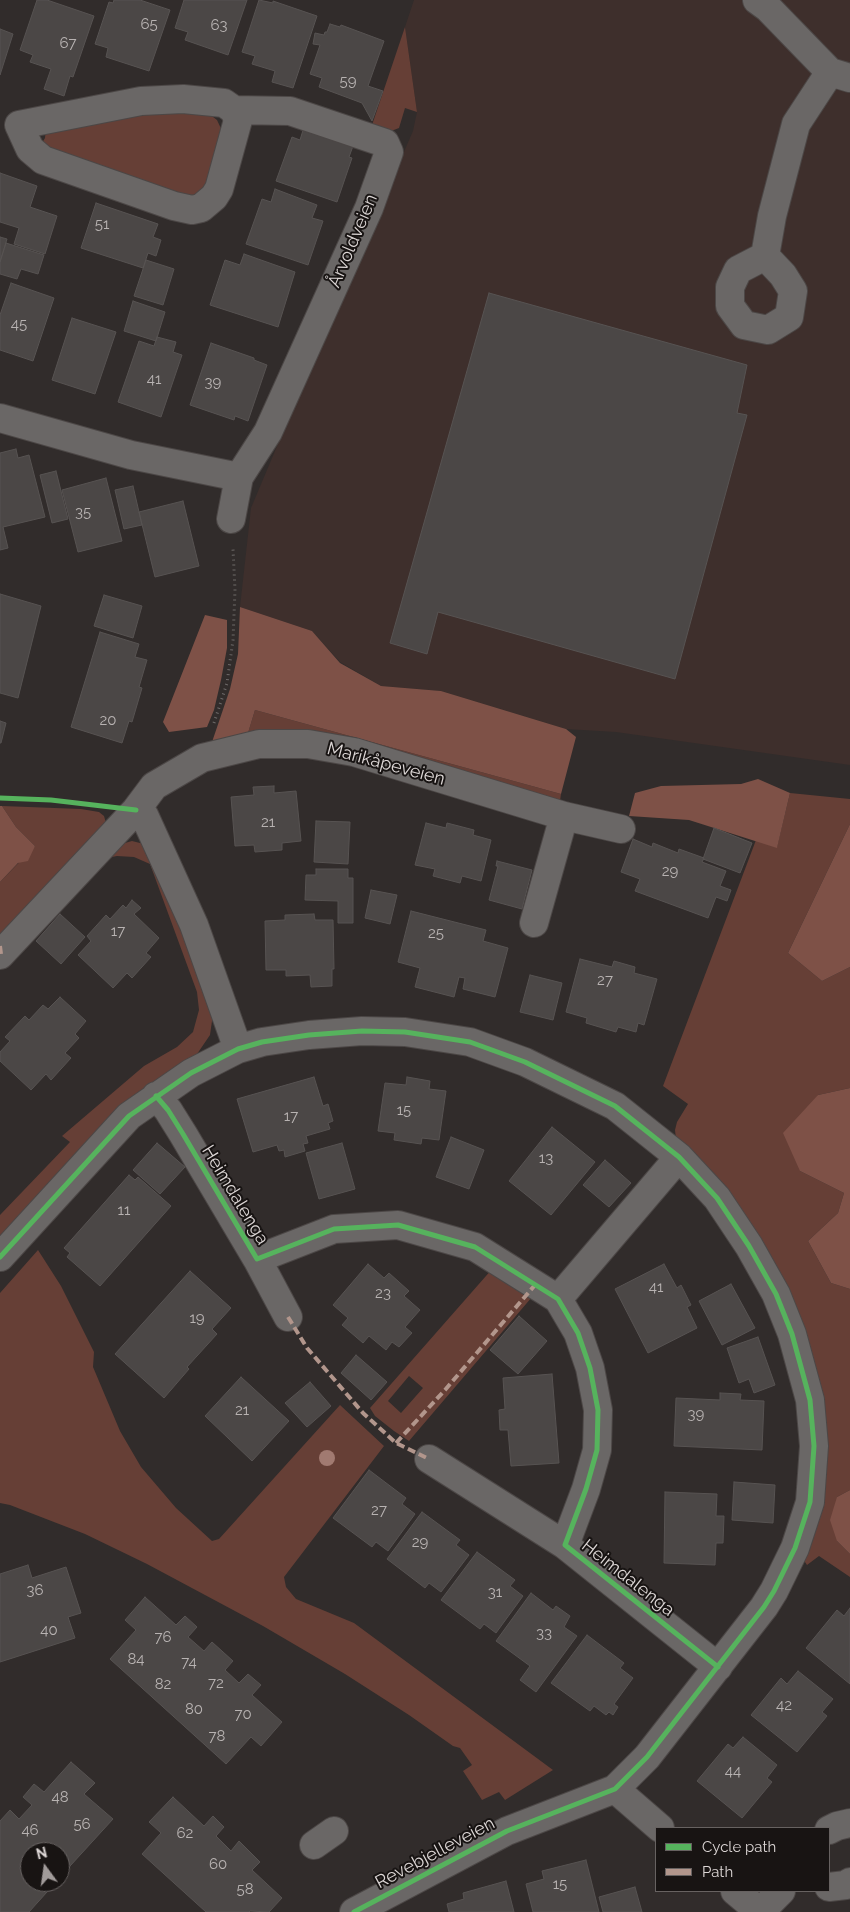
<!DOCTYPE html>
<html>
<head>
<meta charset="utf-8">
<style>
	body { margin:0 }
	#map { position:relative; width:850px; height:1912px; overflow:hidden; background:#312c2b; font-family:Raleway,sans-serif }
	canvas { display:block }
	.legend { position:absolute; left:655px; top:1827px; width:175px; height:65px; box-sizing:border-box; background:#181413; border:1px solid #676261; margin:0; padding:6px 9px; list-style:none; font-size:15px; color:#ddd7d6 }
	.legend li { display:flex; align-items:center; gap:10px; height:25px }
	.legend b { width:25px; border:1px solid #676261 }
	.north { position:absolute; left:20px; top:1842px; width:50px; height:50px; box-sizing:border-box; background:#181413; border:1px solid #676261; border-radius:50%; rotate:346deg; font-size:14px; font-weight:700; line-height:20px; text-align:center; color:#ddd7d6 }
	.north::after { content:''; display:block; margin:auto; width:18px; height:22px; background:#a19b9a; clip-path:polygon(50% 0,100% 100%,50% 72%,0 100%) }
</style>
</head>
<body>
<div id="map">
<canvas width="850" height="1912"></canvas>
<ul class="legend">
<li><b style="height:6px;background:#56b35d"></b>Cycle path</li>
<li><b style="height:6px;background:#b2968c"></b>Path</li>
</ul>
<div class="north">N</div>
</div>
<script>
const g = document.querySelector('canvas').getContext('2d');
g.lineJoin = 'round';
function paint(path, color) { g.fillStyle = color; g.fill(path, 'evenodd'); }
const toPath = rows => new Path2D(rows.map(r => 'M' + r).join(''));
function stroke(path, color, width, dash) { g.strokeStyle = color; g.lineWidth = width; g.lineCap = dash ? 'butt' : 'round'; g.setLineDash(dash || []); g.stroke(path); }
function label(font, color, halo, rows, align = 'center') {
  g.font = font + ' Raleway,sans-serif'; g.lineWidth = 4; g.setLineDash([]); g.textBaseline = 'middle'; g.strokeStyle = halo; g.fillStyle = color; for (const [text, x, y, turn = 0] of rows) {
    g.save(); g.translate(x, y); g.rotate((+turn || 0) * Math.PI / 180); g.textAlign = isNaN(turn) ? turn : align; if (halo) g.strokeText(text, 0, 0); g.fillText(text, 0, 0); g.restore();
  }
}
const built = toPath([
	[414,0,850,0,850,765,616,732,566,729,441,691,381,686,340,662,312,631,240,607,251,508,299,394,413,131,417,112,405,27]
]);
const green = toPath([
	[405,27,417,112,405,108,399,128,386,133,370,131],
	[156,109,208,113,217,120,224,135,215,179,201,196,185,201,58,154,42,143,45,138,46,127],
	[255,710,561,794,560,801,248,733],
	[790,793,850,799,850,824,788,953,822,981,850,967,850,1088,818,1095,800,1171,844,1193,838,1213,808,1241,831,1283,850,1289,850,1490,837,1497,837,1541,850,1554,850,1577,819,1556,807,1565,803,1559,816,1528,823,1498,804,1330,786,1284,753,1227,729,1192,676,1139,675,1130,677,1122,688,1104,663,1086,756,840,777,847],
	[2,806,81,809,99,812,104,816,106,823,0,941,0,882,35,846,16,827],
	[132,841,148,845,157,862,213,1014,210,1035,195,1057,0,1240,0,1215,70,1142,62,1136,144,1066,177,1047,193,1032,199,1010,197,992,150,864,134,857,117,856,102,859,118,845],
	[38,1250,61,1286,94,1352,93,1367,120,1431,141,1467,176,1508,212,1541,219,1539,340,1405,384,1446,284,1577,286,1587,296,1599,354,1623,553,1770,505,1800,499,1792,482,1800,463,1771,472,1765,460,1748,453,1746,409,1715,345,1674,263,1626,147,1564,85,1534,10,1505,0,1503,0,1293],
	[493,1268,532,1297,409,1441,394,1431,375,1416,370,1408],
	[409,1376,423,1388,401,1413,388,1401]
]);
const forest = toPath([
	[240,607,312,631,340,663,381,686,441,691,566,729,576,737,561,794,255,710,248,733,212,742,230,689,238,654],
	[205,615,227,620,227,648,221,680,214,710,207,727,169,732,163,722],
	[758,779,790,793,777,848,689,820,629,816,635,793,661,786,741,784],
	[0,806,2,806,16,827,35,846,28,861,18,863,0,882],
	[850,824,850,967,822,981,788,953],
	[850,1088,850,1289,831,1283,808,1241,838,1213,844,1193,800,1171,783,1133,818,1095],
	[850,1490,850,1554,837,1541,830,1520,837,1497]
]);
const building = toPath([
	[37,0,47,0,94,16,73,77,70,76,64,96,44,89,51,69,30,62,33,55,20,50,37,0],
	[114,0,140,0,170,10,149,71,106,57,108,48,95,44,109,2,113,3,114,0],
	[184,0,247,0,228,55,185,40,188,32,175,28,184,0],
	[259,0,273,3,273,1,317,16,293,88,272,82,275,71,252,64,255,56,242,52,259,0],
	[330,24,340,27,341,25,384,41,368,86,383,91,372,121,362,103,319,87,322,78,310,74,320,45,313,44,315,33,324,35,325,32,327,32,330,24],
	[0,29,13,34,0,75,0,29],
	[304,127,353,146,349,157,352,158,337,202,276,181,292,137,300,140,304,127],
	[0,173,37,186,30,207,57,216,45,254,14,244,19,228,0,222,0,173],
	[275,189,317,205,312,218,323,221,308,265,246,244,262,199,271,202,275,189],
	[96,203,158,224,153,237,161,240,156,256,148,253,143,268,81,248,96,203],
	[0,237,7,239,0,262,0,237],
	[6,243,44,255,38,274,21,269,17,279,0,274,0,262,6,243],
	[244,254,295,272,278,327,210,305,225,260,240,265,244,254],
	[146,260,174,269,163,305,134,296,146,260],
	[11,283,54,298,33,361,0,350,0,315,11,283],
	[489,293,747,365,737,413,747,415,675,679,438,612,427,654,390,643,489,293],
	[133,301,165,312,156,341,124,331,133,301],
	[72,318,116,332,95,394,52,380,72,318],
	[157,337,176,342,173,352,182,355,161,417,118,402,139,341,154,346,157,337],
	[211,343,254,358,254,360,267,365,248,421,235,416,234,420,190,405,211,343],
	[16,449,18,458,29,455,45,517,3,527,8,548,0,550,0,453,16,449],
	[56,471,68,519,52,523,40,475,56,471],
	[106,478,122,541,78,552,62,490,106,478],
	[133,486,142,525,124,529,115,490,133,486],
	[183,501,199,566,155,577,139,512,183,501],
	[0,594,41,606,18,698,0,693,0,594],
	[104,595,142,606,133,638,94,626,104,595],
	[100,632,139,644,135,657,147,660,139,687,142,688,132,722,129,721,122,743,71,727,100,632],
	[0,721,6,723,1,743,0,743,0,721],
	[274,786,274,793,296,791,301,841,282,843,282,850,255,852,254,845,235,846,231,797,254,795,253,787,274,786],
	[316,821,350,822,348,864,314,862,316,821],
	[426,823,446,828,447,823,474,830,473,835,491,840,481,881,462,876,460,883,433,876,435,869,415,865,426,823],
	[714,828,752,843,740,873,703,859,714,828],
	[633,839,652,847,653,843,678,853,679,849,704,858,702,862,726,871,720,886,731,890,727,901,716,897,708,918,635,891,640,879,621,872,633,839],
	[497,861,532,870,522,909,489,900,498,866,496,866,497,861],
	[316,869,348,869,348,878,353,878,353,923,338,923,338,901,305,900,306,875,316,875,316,869],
	[371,890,397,895,390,924,365,918,371,890],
	[132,900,141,908,134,914,159,938,146,953,151,957,132,978,127,973,113,988,78,955,91,941,87,936,106,915,110,919,123,905,126,908,132,900],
	[411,911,486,930,483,941,508,948,495,997,463,989,465,978,459,977,454,997,415,987,420,968,398,962,411,911],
	[60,914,85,937,61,964,36,941,60,914],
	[314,914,315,920,333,920,334,969,332,969,332,986,311,987,310,975,286,976,286,970,266,970,265,921,285,920,285,915,314,914],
	[580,959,612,967,614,961,635,967,634,973,657,979,644,1025,638,1023,636,1032,618,1027,616,1032,586,1023,587,1018,566,1012,580,959],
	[530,975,562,983,553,1020,520,1012,530,975],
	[60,997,86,1021,75,1034,79,1038,65,1053,71,1058,51,1080,46,1074,31,1090,0,1061,0,1052,10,1041,5,1037,25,1016,29,1020,43,1005,48,1009,60,997],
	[314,1077,323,1106,328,1104,333,1121,328,1123,330,1129,306,1136,308,1143,303,1144,305,1151,285,1157,284,1150,279,1151,277,1145,253,1152,237,1099,314,1077],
	[407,1077,430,1081,429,1089,446,1091,439,1140,422,1138,421,1144,394,1140,395,1133,378,1131,385,1083,406,1085,407,1077],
	[552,1127,595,1162,551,1215,509,1181,552,1127],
	[451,1137,484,1150,469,1189,436,1177,451,1137],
	[157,1143,185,1167,160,1194,133,1170,157,1143],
	[342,1143,355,1189,319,1199,306,1153,342,1143],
	[605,1160,631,1183,609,1207,583,1185,605,1160],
	[129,1175,135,1180,138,1177,171,1206,100,1286,67,1257,70,1253,64,1248,129,1175],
	[368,1264,384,1278,389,1273,409,1291,404,1296,420,1310,405,1327,412,1333,399,1347,392,1342,386,1350,369,1336,363,1343,342,1325,348,1318,333,1305,368,1264],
	[664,1264,677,1288,681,1285,691,1305,687,1307,697,1328,648,1353,615,1289,664,1264],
	[190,1271,231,1308,212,1329,217,1334,187,1367,189,1369,164,1398,115,1354,190,1271],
	[731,1284,755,1328,722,1345,699,1301,731,1284],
	[519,1316,547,1341,518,1374,490,1350,519,1316],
	[758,1337,775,1385,754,1393,749,1379,739,1383,727,1348,758,1337],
	[356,1355,387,1382,371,1400,341,1373,356,1355],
	[552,1374,559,1463,511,1466,508,1430,500,1430,499,1410,505,1409,503,1378,552,1374],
	[241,1377,289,1421,252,1461,205,1416,241,1377],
	[310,1382,331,1406,307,1427,285,1403,310,1382],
	[720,1393,741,1394,740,1400,764,1401,762,1450,674,1446,676,1398,720,1400,720,1393],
	[369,1470,406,1498,402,1504,415,1514,388,1551,376,1542,372,1547,333,1518,369,1470],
	[734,1482,775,1485,773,1523,732,1520,734,1482],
	[665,1492,717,1494,716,1516,724,1516,723,1543,716,1543,715,1565,664,1563,665,1492],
	[422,1512,460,1540,456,1545,469,1555,441,1592,429,1583,425,1588,387,1559,422,1512],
	[477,1552,515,1580,510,1586,523,1596,496,1633,484,1624,480,1629,441,1600,477,1552],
	[28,1565,32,1578,66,1567,81,1613,68,1617,75,1638,0,1662,0,1574,28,1565],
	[531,1593,553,1610,556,1606,570,1616,564,1627,577,1636,536,1692,520,1680,530,1666,496,1641,531,1593],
	[145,1597,176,1625,185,1616,197,1627,188,1637,204,1651,212,1642,233,1661,225,1670,239,1683,248,1674,261,1685,252,1695,282,1722,261,1746,251,1737,226,1764,110,1659,136,1630,125,1620,145,1597],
	[850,1608,850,1684,806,1648,837,1610,844,1616,850,1608],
	[587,1635,624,1663,620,1668,633,1678,614,1704,618,1707,613,1715,609,1712,606,1715,594,1706,590,1711,551,1683,587,1635],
	[798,1671,833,1699,822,1712,827,1716,797,1752,751,1715,781,1678,787,1684,798,1671],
	[743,1737,777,1765,767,1778,772,1782,742,1818,697,1781,728,1744,733,1748,743,1737],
	[71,1762,95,1783,84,1794,113,1819,60,1877,60,1852,30,1852,30,1882,56,1882,29,1912,0,1912,0,1821,10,1810,19,1819,32,1805,23,1797,34,1784,44,1792,71,1762],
	[173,1797,204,1826,213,1816,224,1827,216,1836,231,1851,239,1841,260,1862,252,1870,282,1898,269,1912,250,1911,249,1912,206,1912,142,1854,161,1833,149,1822,173,1797],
	[586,1860,599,1912,533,1912,526,1884,544,1879,542,1871,586,1860],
	[506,1881,514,1912,449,1912,447,1904,464,1899,463,1893,506,1881],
	[635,1887,642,1912,603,1912,599,1897,635,1887]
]);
const path = toPath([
	[214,723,227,683,233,640,235,590,233,549]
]);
const minor = toPath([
	[757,0,768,8,830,72,850,78],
	[183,99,224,103,234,110,238,120,219,189,214,197,201,208,192,210,174,206,43,160,30,149,19,125,141,101,183,99],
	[765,256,783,275,793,291,789,317,768,330,744,325,730,306,730,287,738,270,765,256,772,216,796,124,830,72],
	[0,418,131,455,239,477],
	[231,519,239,477,268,432,369,208,389,152,385,143,290,111,234,110],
	[136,810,144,815,194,925,238,1049],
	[534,923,564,816],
	[0,955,136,810,154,786,202,758,259,744,308,744,354,752,564,816,621,829],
	[156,1096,168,1110,183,1134,257,1259,334,1229,398,1225,475,1247,558,1299,578,1333,590,1368,598,1410,597,1450,586,1489,565,1545,718,1667],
	[0,1257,129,1116,191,1073,238,1049,262,1042,309,1035,362,1031,405,1032,470,1042,525,1062,615,1106,679,1157,717,1198,749,1246,776,1294,792,1334,810,1400,814,1446,810,1502,795,1548,774,1591,764,1607,647,1757,615,1789,507,1831,354,1912],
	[257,1259,288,1317],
	[558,1299,679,1157],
	[429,1459,565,1545],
	[615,1789,660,1828],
	[829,1830,837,1826,850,1823],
	[314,1845,334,1831],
	[829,1887,846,1885,850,1882],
	[735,1891,760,1912],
	[760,1912,781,1891]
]);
const quiet = toPath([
	[0,946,1,954],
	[288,1317,307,1348,363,1413,396,1443,429,1459],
	[396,1443,445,1390,535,1285]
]);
const cycleway = toPath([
	[0,798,51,800,136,810],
	[156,1096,168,1110,183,1134,257,1259,334,1229,398,1225,475,1247,558,1299,578,1333,590,1368,598,1410,597,1450,586,1489,565,1545,718,1667],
	[0,1257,129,1116,191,1073,238,1049,262,1042,309,1035,362,1031,405,1032,470,1042,525,1062,615,1106,679,1157,717,1198,749,1246,776,1294,792,1334,810,1400,814,1446,810,1502,795,1548,774,1591,764,1607,647,1757,615,1789,507,1831,354,1912]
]);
const trees = [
	[327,1458]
];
const numberNames = [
	["65",149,24],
	["63",219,25],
	["67",68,43],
	["59",348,81],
	["51",102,224],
	["45",19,324],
	["41",154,379],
	["39",213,382],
	["35",83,512],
	["20",108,720],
	["21",268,822],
	["29",670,871],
	["17",118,931],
	["25",436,933],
	["27",605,980],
	["15",404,1110],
	["17",291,1116],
	["13",546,1158],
	["11",124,1210],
	["41",656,1287],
	["23",383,1293],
	["19",197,1318],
	["21",242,1410],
	["39",696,1414],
	["27",379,1510],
	["29",420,1542],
	["36",35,1590],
	["31",495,1592],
	["40",49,1630],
	["33",544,1633],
	["76",163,1637],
	["84",136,1659],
	["74",189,1662],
	["72",216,1683],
	["82",163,1684],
	["42",784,1705],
	["80",194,1709],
	["70",243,1714],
	["78",217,1736],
	["44",733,1771],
	["48",60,1797],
	["56",82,1824],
	["46",30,1830],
	["62",185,1833],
	["60",218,1864],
	["15",560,1884],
	["58",245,1889]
];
const streetNames = [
	["Årvoldveien",353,241,-67],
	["Marikåpeveien",386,764,15],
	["Heimdalenga",235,1195,59],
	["Heimdalenga",628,1578,38],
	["Revebjelleveien",435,1853,-28]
];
paint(built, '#3e2f2c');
paint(green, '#663f36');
paint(forest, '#7e5147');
paint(building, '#4b4746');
stroke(building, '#575352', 1);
stroke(minor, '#4c4746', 30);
stroke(path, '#6e6a69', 3, [1, 4]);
stroke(minor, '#6a6766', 28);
stroke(quiet, '#b2968c', 4, [8, 4]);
stroke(cycleway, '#56b35d', 5);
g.fillStyle = '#a17a71';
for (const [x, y] of trees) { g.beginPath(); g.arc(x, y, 8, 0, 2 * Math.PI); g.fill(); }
label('15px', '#b8b3b2', null, numberNames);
label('18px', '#ddd7d6', '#181413', streetNames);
</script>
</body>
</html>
